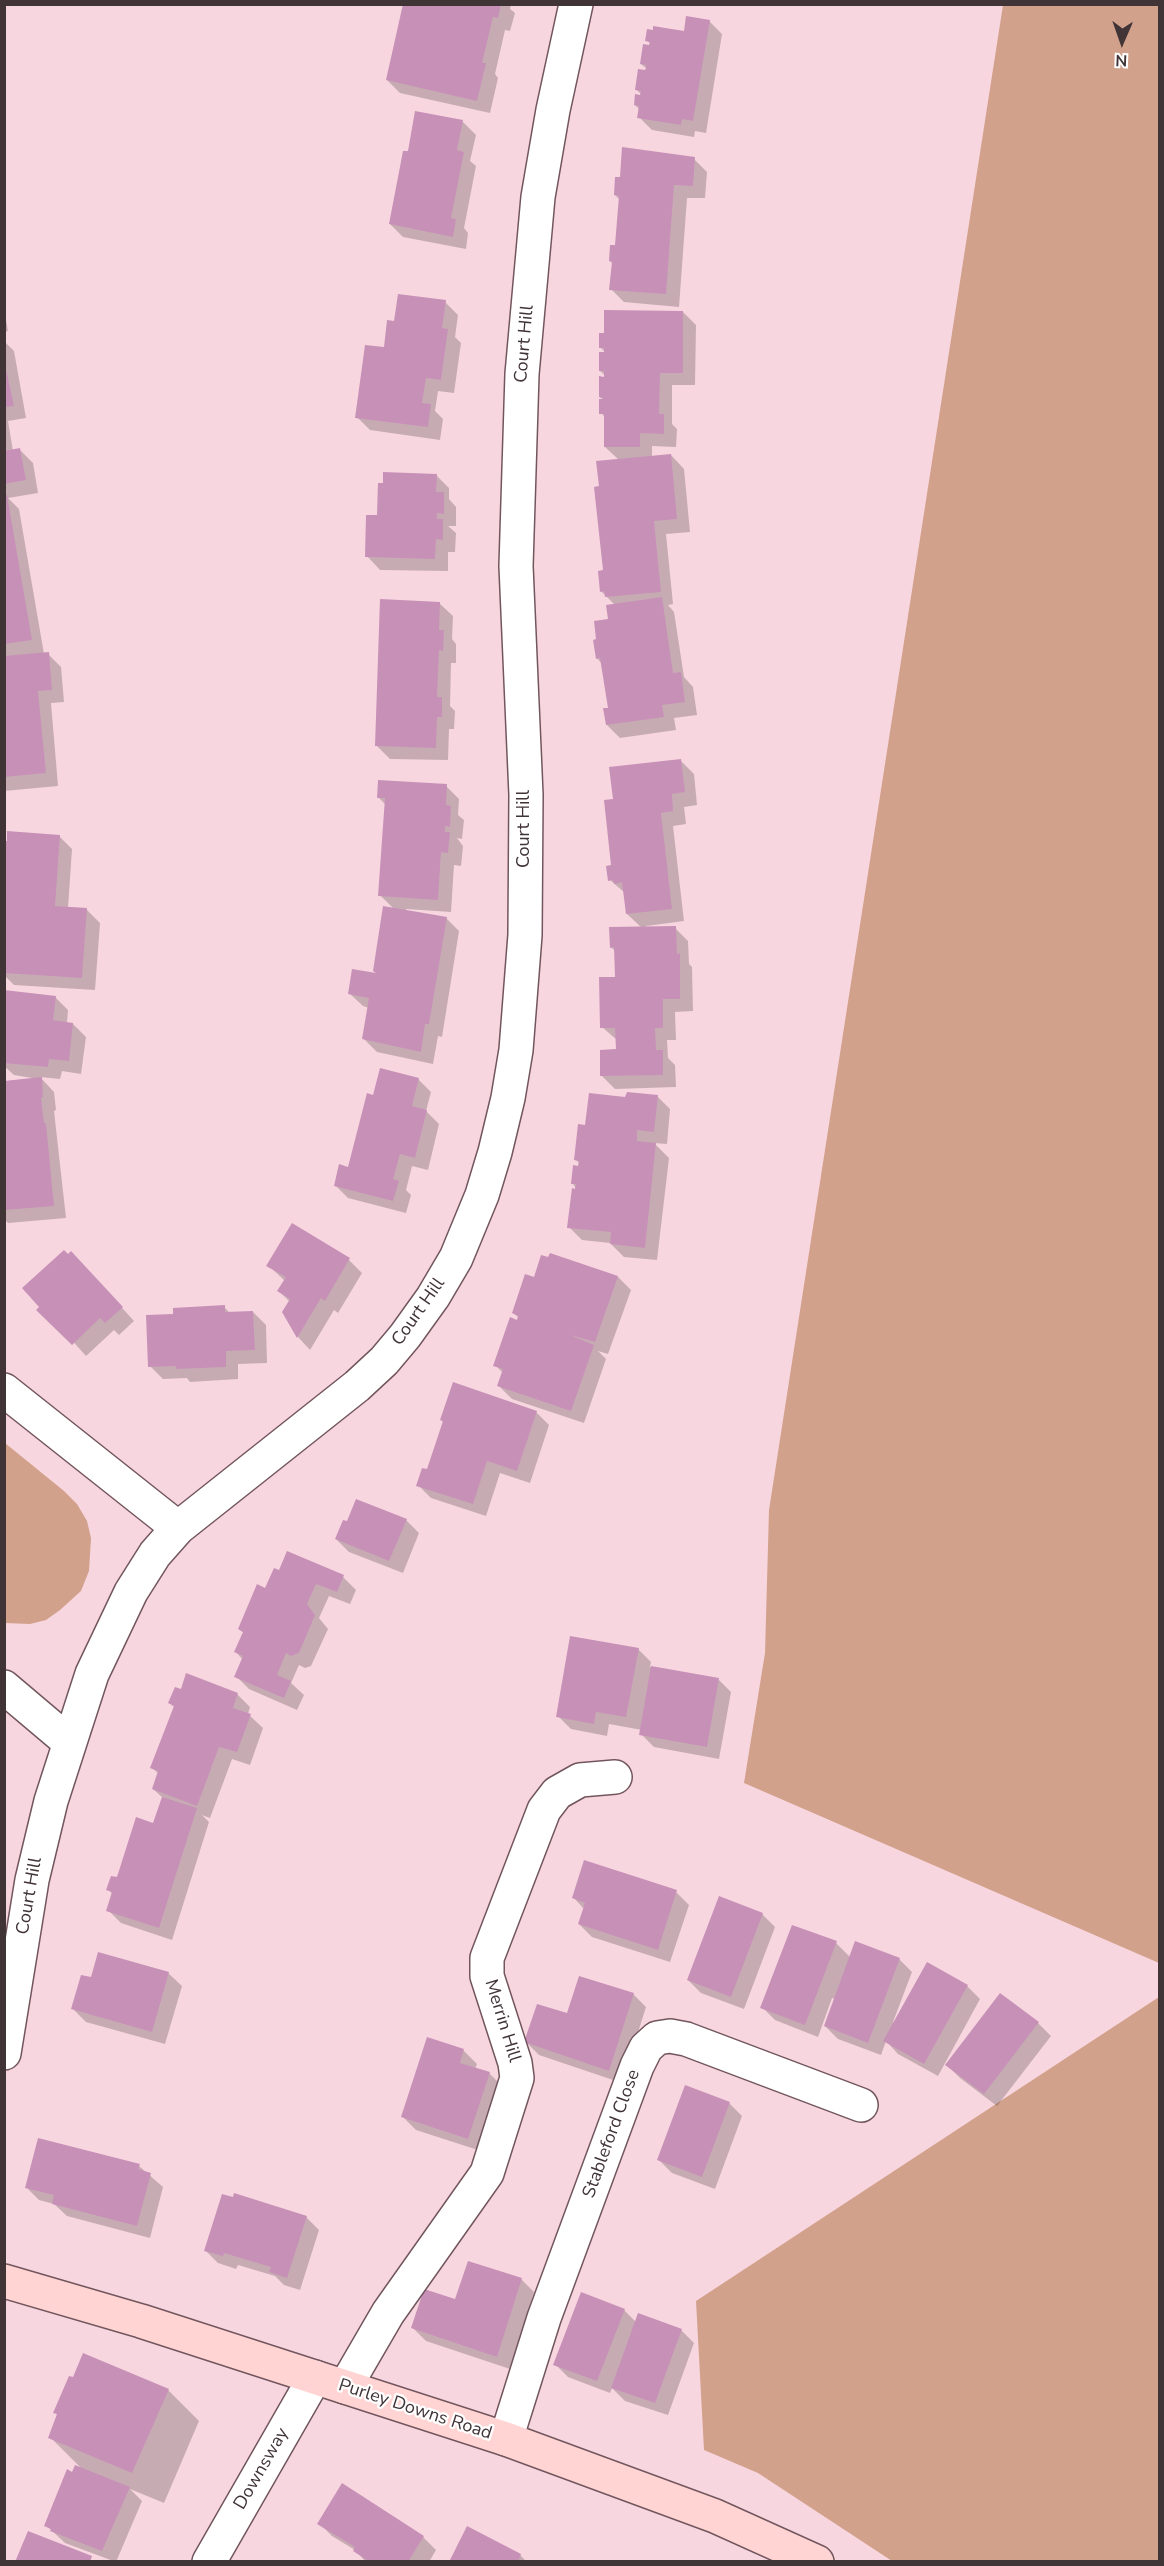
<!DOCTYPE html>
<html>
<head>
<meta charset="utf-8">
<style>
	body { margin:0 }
	#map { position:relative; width:1164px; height:2566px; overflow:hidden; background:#f8d6df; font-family:"Nunito Sans",sans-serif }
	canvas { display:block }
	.frame { position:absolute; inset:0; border:6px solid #413437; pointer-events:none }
	.north { position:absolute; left:1092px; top:12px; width:60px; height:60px; -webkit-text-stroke:4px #fff; paint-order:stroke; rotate:182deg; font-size:16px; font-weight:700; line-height:24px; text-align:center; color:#413437 }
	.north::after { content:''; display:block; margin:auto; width:21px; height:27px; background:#413437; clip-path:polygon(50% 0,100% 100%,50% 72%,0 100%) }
</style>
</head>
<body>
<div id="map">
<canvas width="1164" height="2566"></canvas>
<div class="frame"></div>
<div class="north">N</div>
</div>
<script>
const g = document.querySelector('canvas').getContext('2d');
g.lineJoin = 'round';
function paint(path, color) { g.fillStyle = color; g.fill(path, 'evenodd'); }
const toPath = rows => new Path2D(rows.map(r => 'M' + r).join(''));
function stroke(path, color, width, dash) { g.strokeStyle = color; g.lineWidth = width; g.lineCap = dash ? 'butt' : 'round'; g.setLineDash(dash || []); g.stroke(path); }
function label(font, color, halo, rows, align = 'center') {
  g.font = font + ' "Nunito Sans",sans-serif'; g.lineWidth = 4.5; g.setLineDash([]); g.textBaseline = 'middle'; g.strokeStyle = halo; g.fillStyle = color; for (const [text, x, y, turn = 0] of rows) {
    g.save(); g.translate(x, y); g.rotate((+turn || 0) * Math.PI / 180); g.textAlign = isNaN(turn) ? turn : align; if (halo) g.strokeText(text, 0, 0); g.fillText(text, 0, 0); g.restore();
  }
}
const green = toPath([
	[1003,5,1159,5,1159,1963,744,1783,765,1653,769,1510],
	[5,1443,64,1491,77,1504,87,1521,91,1538,89,1571,81,1591,60,1610,46,1620,30,1624,5,1623],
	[1159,1997,1159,2561,892,2561,758,2473,704,2450,696,2301]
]);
const shadow = toPath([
	[405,4,511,4,510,9,515,13,510,31,505,30,495,74,498,78,490,113,400,93,387,80],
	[709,21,722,34,706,133,695,131,694,137,652,130,639,117,640,110,635,105,644,97,637,90,647,69,641,64,653,47,647,40,685,32],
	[463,122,476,135,470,161,476,166,464,228,468,233,466,249,403,237,390,224,409,153],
	[694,159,707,172,705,198,687,198,679,307,624,302,611,289,613,264,610,261,616,247,620,200,615,195],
	[445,302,458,315,455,337,461,343,454,393,438,391,435,411,443,419,440,440,370,430,357,417,395,323],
	[4,308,8,331,4,332],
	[683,312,696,325,695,385,672,385,672,424,677,429,676,447,652,446,652,457,671,455,684,469,690,532,666,534,673,604,668,605,674,612,684,677,693,687,697,715,674,718,676,730,620,738,607,725,609,709,602,664,597,658,615,605,601,591,604,572,601,487,619,460,605,447,606,418,601,413,604,400,600,397,608,378,600,371,607,354,600,347],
	[4,341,14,351,26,418,8,421,13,451,20,450,33,463,38,493,8,498,19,509,44,654,48,654,61,667,64,702,51,703,58,786,4,791],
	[436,475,449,488,449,499,456,507,456,526,448,526,456,533,455,552,448,552,448,571,380,570,367,556,378,517],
	[439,603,453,616,452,639,456,644,456,663,451,663,450,706,455,711,454,729,449,729,448,760,390,759,377,746],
	[681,761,694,774,697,805,684,807,686,824,673,826,684,921,646,926,646,928,675,928,688,941,689,964,692,967,693,1011,675,1012,676,1040,667,1040,668,1058,675,1065,676,1087,615,1089,602,1076,617,1051,617,1040,602,1027,617,979,616,952,611,947,642,928,627,914,625,893,610,880,613,867,615,801],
	[446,786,459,799,458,815,464,820,462,839,457,838,463,846,461,866,454,865,451,912,406,909,406,911,446,918,459,931,442,1037,438,1036,433,1064,377,1052,364,1039,369,1008,363,1006,349,993,379,975,394,909,380,895,386,805,379,798],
	[59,836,72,849,68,908,87,910,100,923,95,990,14,985,4,975,4,842],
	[4,992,55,997,68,1010,67,1023,73,1024,86,1037,81,1074,62,1071,60,1079,40,1077,54,1092,56,1110,54,1111,66,1218,8,1223,4,1219,4,1082,38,1079,14,1075,4,1066],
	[418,1079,431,1092,426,1111,439,1124,428,1170,412,1166,406,1190,411,1195,406,1213,348,1198,335,1185,349,1169,374,1097],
	[657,1096,670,1109,667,1144,654,1143,669,1158,657,1260,624,1257,610,1243,582,1240,569,1227,577,1190,573,1184,580,1164,576,1160,587,1126,627,1099],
	[292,1225,349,1260,362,1273,338,1313,334,1310,310,1350,298,1337,283,1312,290,1302,279,1291,285,1281,268,1265],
	[84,1266,134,1321,119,1335,114,1330,86,1356,42,1307],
	[618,1277,631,1290,608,1354,598,1351,606,1359,584,1423,512,1399,499,1386,503,1373,495,1365,518,1322,519,1318,514,1313,535,1279],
	[224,1307,230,1313,253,1312,266,1325,267,1363,238,1364,238,1379,190,1382,187,1378,163,1379,150,1366,174,1315],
	[536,1412,549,1425,530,1483,500,1473,486,1516,431,1498,418,1485,427,1471,444,1423,441,1420],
	[406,1520,419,1533,403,1573,349,1552,336,1539],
	[288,1553,343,1577,356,1590,350,1604,329,1596,319,1618,328,1629,311,1666,305,1668,299,1665,291,1683,304,1695,297,1710,249,1689,236,1676,243,1660,236,1652,244,1633,239,1629,280,1572],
	[638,1649,651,1662,650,1667,718,1679,731,1692,719,1759,654,1747,641,1734,642,1730,609,1724,607,1736,571,1729,558,1716],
	[237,1694,250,1707,248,1714,263,1728,250,1765,232,1759,210,1818,202,1815,209,1822,172,1940,121,1923,108,1910,113,1895,108,1889,154,1825,163,1798,153,1789,159,1774,152,1768,175,1708,170,1703],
	[676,1892,689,1905,670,1962,592,1937,579,1924,584,1909,574,1898],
	[762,1914,775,1927,744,2009,701,1993,688,1980],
	[836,1943,851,1958,899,1959,912,1972,893,2022,895,2023,967,1986,980,1999,938,2076,898,2054,886,2041,881,2055,838,2039,825,2026,835,1999,832,1998,818,2037,775,2020,762,2007],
	[168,1973,182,1986,165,2044,86,2022,73,2009,92,1979],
	[633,1994,646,2007,622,2083,539,2055,526,2042,568,2015],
	[1038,2023,1051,2036,997,2106,960,2078,947,2065],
	[428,2039,464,2051,477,2064,475,2069,489,2073,502,2086,481,2151,416,2130,403,2117],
	[729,2103,742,2116,715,2189,672,2173,659,2160],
	[139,2166,163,2187,150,2238,67,2216,54,2204,39,2200,26,2187],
	[306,2217,319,2230,300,2290,284,2285,275,2276,238,2265,236,2269,218,2263,205,2250],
	[521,2279,534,2292,510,2369,426,2341,413,2328],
	[624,2310,636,2322,681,2330,694,2343,668,2415,625,2401,612,2388,610,2393,568,2377,555,2364],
	[168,2390,199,2421,164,2503,130,2489,142,2501,116,2562,65,2543,46,2525,73,2474,83,2470,50,2437,58,2416,55,2412],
	[319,2523,423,2537,436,2550,429,2562,366,2562,355,2550,332,2536],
	[520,2555,527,2562,450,2562]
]);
const building = toPath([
	[403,4,501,4,498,18,493,17,482,63,486,63,477,101,386,80],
	[686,16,710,20,693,121,682,119,681,125,637,118,639,106,634,105,635,94,640,95,641,91,635,90,638,69,645,70,646,68,646,65,640,64,643,44,649,45,650,42,645,41,647,29,653,30,653,26,684,31],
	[415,111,463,120,457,150,464,152,451,218,456,219,453,237,389,224,403,151,408,151],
	[622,147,695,157,693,186,674,185,666,294,609,290,612,262,609,261,610,245,615,245,619,196,614,195,615,177,620,177],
	[398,294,446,300,442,328,448,329,441,380,426,378,422,403,431,404,428,427,355,418,365,345,384,347,387,320,394,321],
	[604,310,683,311,683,373,660,373,659,414,664,414,664,434,640,433,640,447,604,447,604,414,599,414,599,399,604,399,599,397,599,376,604,377,604,371,599,371,599,352,604,352,604,348,599,348,599,333,604,333],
	[4,360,14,406,4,407],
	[20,448,26,480,4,484,4,451],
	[671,454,677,519,654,521,661,592,605,597,604,591,600,592,598,571,603,570,594,487,599,486,596,461],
	[383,472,437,474,436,492,444,492,444,514,437,513,437,519,443,519,443,540,436,539,435,559,365,557,366,515,377,515,378,483,383,483],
	[4,495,7,495,32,640,4,644],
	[662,597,673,673,681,672,685,702,662,705,664,717,606,725,603,708,608,708,600,658,596,659,593,640,596,639,594,621,608,619,606,605],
	[380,599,440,602,439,630,444,630,443,651,439,650,437,697,442,697,442,717,437,717,436,748,375,746],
	[49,652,52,690,38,691,46,773,4,777,4,656],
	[681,759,685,792,672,794,673,811,661,813,672,909,626,914,622,882,614,884,613,880,608,881,606,866,611,865,604,800,613,799,609,767],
	[378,780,447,784,446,805,451,806,450,827,445,826,445,832,450,832,448,853,441,852,438,900,378,896,385,798,377,798],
	[7,831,60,835,55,906,87,908,82,978,4,973,4,841,7,841],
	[383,906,447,917,429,1024,425,1024,421,1052,362,1039,369,998,348,994,352,969,376,973,373,971],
	[676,926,677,954,680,953,680,999,663,999,663,1028,655,1028,656,1050,663,1050,663,1075,600,1076,600,1050,616,1049,615,1028,600,1028,599,977,615,977,614,947,610,948,609,927],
	[4,990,56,996,53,1020,73,1023,69,1061,49,1059,48,1067,4,1063],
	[380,1068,419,1078,412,1106,427,1110,415,1158,400,1154,393,1179,399,1181,393,1201,334,1186,339,1164,348,1167,367,1093,373,1095],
	[42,1077,43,1097,41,1098,44,1123,46,1123,54,1206,4,1210,4,1081],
	[627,1092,658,1095,654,1132,637,1130,637,1141,656,1143,645,1248,610,1244,611,1232,567,1228,572,1188,575,1189,576,1184,571,1184,573,1165,578,1166,579,1161,574,1160,578,1124,585,1125,589,1093,625,1097],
	[292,1223,350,1258,325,1301,321,1298,297,1338,282,1312,290,1299,277,1291,286,1277,266,1266],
	[64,1250,68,1254,71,1251,123,1307,105,1323,100,1318,72,1345,36,1310,39,1307,22,1288],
	[550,1253,618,1276,595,1342,570,1335,594,1345,571,1411,497,1386,503,1369,493,1366,510,1317,517,1320,518,1316,512,1313,525,1274,534,1277,541,1255,548,1257],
	[225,1305,225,1312,253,1311,255,1350,226,1351,226,1367,176,1369,176,1366,148,1367,146,1315,173,1314,173,1308],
	[453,1382,537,1411,517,1471,487,1461,473,1504,416,1486,422,1468,427,1469,443,1421,440,1420],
	[356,1499,407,1519,389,1561,335,1539,343,1520,347,1521],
	[287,1551,344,1575,337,1592,316,1584,307,1604,315,1615,299,1653,291,1656,286,1653,277,1675,291,1681,284,1698,234,1677,243,1656,234,1652,243,1632,238,1629,257,1584,265,1588,274,1568,279,1570],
	[570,1636,639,1648,626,1717,596,1712,594,1724,556,1717],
	[651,1666,719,1678,707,1747,639,1735],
	[186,1673,238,1693,233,1708,251,1714,237,1752,219,1747,197,1806,152,1789,158,1771,150,1768,174,1706,168,1703,175,1687,181,1689],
	[162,1797,197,1808,159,1928,106,1911,112,1892,106,1890,111,1876,117,1877,136,1817,153,1823],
	[584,1860,677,1890,658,1950,578,1924,585,1903,572,1898],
	[719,1896,763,1913,731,1997,687,1980],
	[792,1925,837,1941,805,2025,760,2008],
	[855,1941,900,1958,868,2043,824,2026],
	[98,1952,169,1972,152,2032,71,2009,81,1975,91,1977],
	[927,1962,968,1985,924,2064,883,2041],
	[579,1976,634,1993,609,2071,524,2042,537,2004,567,2013],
	[1000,1993,1039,2022,984,2094,945,2065],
	[427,2037,464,2049,460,2063,490,2072,468,2139,401,2117],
	[685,2085,730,2102,702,2177,657,2160],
	[38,2138,140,2164,138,2169,151,2173,137,2226,52,2204,54,2195,25,2188],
	[234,2193,307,2216,287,2278,269,2272,271,2267,224,2253,223,2256,204,2251,222,2194,233,2197],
	[468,2261,522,2278,497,2357,411,2328,424,2289,455,2299],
	[581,2292,625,2309,597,2381,553,2365],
	[638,2313,682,2329,655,2403,611,2388],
	[83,2353,169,2389,132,2473,48,2438,57,2414,53,2413,69,2376,73,2377],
	[75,2465,130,2487,102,2551,50,2531,51,2529,44,2526,67,2469,72,2472],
	[342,2483,424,2536,408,2562,370,2562,353,2551,355,2547,317,2524],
	[467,2526,521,2554,518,2562,449,2562],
	[28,2531,92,2556,90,2562,15,2562]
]);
const street = toPath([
	[4,1390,178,1528],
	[4,1687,69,1742],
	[4,2053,32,1880,51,1801,92,1674,131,1592,155,1554,178,1528,357,1386,384,1361,405,1336,433,1297,456,1258,482,1195,495,1152,508,1098,516,1050,525,935,526,795,516,566,522,374,538,197,553,110,576,4],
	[345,2387,388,2313,487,2173,517,2078,515,2063,487,1976,487,1958,544,1810,557,1793,580,1780,615,1777],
	[506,2439,544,2318,637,2066,646,2048,657,2038,670,2036,686,2039,861,2105],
	[209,2562,315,2377]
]);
const secondary = toPath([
	[4,2281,141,2321,506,2439,715,2516,817,2562]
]);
const streetNames = [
	["Court Hill",525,344,-85],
	["Court Hill",525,829,-90],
	["Court Hill",419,1312,-55],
	["Court Hill",30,1896,-80],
	["Merrin Hill",502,2021,73],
	["Stableford Close",612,2134,-70],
	["Purley Downs Road",415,2410,18],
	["Downsway",262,2469,-60]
];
paint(green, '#d2a18b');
paint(shadow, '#0003');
paint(building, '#c790b7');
stroke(street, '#72565e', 36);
stroke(secondary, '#72565e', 36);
stroke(street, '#fff', 33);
stroke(secondary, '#ffd4d3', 33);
label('18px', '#413437', '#fff', streetNames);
</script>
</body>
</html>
